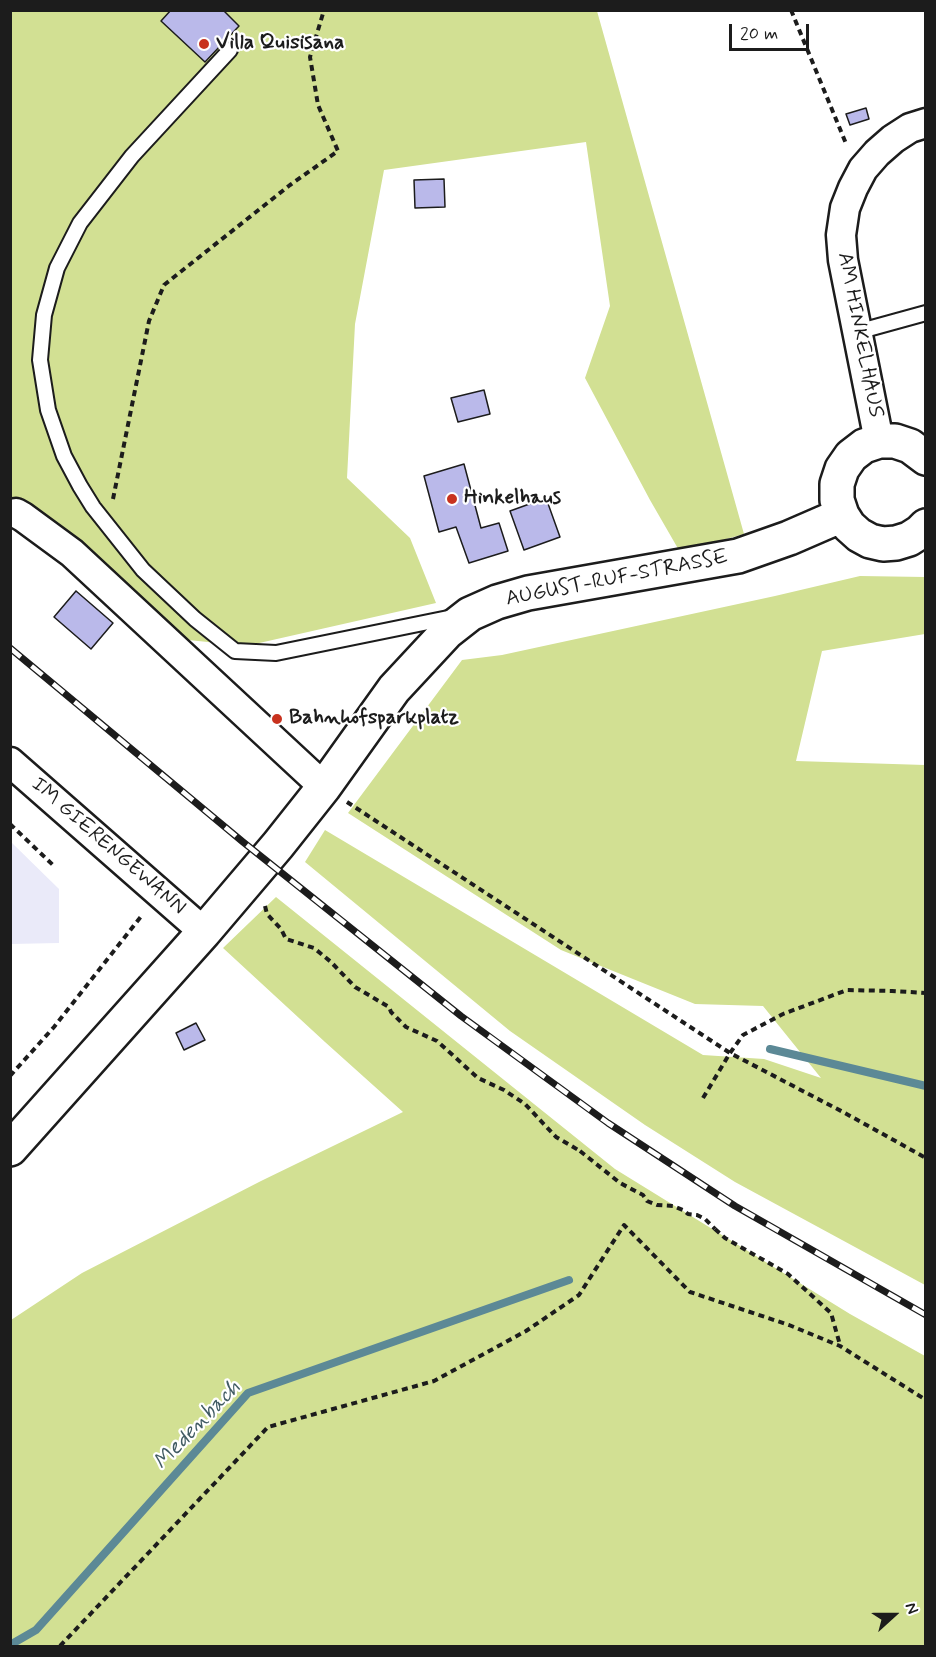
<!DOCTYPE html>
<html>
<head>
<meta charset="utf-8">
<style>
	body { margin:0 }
	#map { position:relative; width:936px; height:1657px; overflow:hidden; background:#fff; font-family:Mynerve,sans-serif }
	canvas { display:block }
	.frame { position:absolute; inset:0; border:12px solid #1c1c1c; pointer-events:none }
	.north { position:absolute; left:864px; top:1585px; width:60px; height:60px; -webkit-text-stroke:4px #fff; paint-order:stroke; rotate:69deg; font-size:16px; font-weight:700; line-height:24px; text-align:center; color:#1c1c1c }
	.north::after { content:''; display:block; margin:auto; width:21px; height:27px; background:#1c1c1c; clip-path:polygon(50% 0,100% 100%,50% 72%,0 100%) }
	.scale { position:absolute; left:729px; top:24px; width:80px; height:27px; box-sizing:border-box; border:3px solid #1c1c1c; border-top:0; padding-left:8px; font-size:18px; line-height:21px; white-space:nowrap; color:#1c1c1c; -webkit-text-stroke:4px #fff; paint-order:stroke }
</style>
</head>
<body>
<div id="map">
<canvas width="936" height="1657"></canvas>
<div class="frame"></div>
<div class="north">N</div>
<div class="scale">20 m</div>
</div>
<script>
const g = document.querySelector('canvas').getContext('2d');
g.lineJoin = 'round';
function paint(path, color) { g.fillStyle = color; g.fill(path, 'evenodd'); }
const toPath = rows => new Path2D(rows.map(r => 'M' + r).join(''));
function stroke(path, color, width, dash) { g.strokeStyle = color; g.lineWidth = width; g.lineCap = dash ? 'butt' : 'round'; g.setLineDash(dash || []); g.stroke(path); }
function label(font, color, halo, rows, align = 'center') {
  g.font = font + ' Mynerve,sans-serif'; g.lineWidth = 4.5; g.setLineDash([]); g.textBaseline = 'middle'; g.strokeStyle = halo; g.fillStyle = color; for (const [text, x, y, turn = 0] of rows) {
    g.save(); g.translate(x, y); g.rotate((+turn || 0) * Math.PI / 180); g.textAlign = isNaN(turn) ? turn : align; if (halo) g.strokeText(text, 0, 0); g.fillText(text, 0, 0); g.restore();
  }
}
const built = toPath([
	[10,841,59,889,59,943,11,944]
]);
const green = toPath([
	[10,11,597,11,744,534,680,552,650,500,585,378,610,306,586,142,384,170,355,324,347,478,410,538,436,603,246,646,150,636,11,520],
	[860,576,925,577,925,634,822,651,796,761,925,765,925,1285,735,1182,645,1125,510,1031,305,862,325,830,703,1055,764,1059,821,1078,763,1006,695,1004,561,950,348,813,462,660,502,655,775,596],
	[276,897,615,1169,850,1314,925,1356,925,1646,11,1646,11,1320,82,1273,261,1181,403,1112,325,1042,223,948]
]);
const stream = toPath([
	[770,1049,926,1086],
	[10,1645,36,1630,248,1393,569,1280]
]);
const building = toPath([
	[171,10,223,10,239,26,205,62,161,21,171,10],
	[866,108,869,119,850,125,846,114,866,108],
	[444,179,445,207,415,208,414,180,444,179],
	[484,390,490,414,458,422,451,398,484,390],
	[464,464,481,528,499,523,508,551,469,563,456,527,439,532,424,476,464,464],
	[546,498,560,537,524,550,510,511,546,498],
	[76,591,113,623,91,649,54,617,76,591],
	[196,1023,205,1040,184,1050,176,1033,196,1023]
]);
const path = toPath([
	[791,10,847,146],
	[113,499,149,321,164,285,290,185,338,151,318,105,310,57,324,10],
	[347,802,730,1053,843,1112,926,1158],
	[10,824,54,866],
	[265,906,267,914,281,929,286,939,314,948,331,962,355,987,389,1007,391,1012,406,1027,437,1041,478,1078,504,1090,525,1104,556,1137,580,1151],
	[10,1076,54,1027,143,914],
	[703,1098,730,1053,743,1035,783,1014,847,990,892,991,926,993],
	[715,1229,725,1238,788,1274,831,1313,840,1345],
	[60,1646,268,1427,434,1381,526,1331,579,1295,624,1225,690,1292,789,1325,840,1346,926,1400]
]);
const lane = toPath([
	[230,50,132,156,80,223,57,268,44,315,40,360,48,410,64,456,80,486,93,507,143,570,195,619,235,651,276,653,453,617],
	[857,332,926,313]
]);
const street = toPath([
	[879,441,843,260,841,235,845,208,853,188,863,169,877,153,893,139,910,128,926,123],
	[16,513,23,517,72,553,324,787],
	[10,762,204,932]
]);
const secondary = toPath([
	[926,458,910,446,895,441,879,441,864,446,851,456,842,469,837,484,837,500,842,515,849,526,859,535,870,541,883,544,896,543,909,539,920,532,926,526],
	[10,1149,204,932,278,845,324,787,394,689,447,632,470,614,497,602,528,593,738,556,789,538,842,515]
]);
const rail = toPath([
	[10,648,243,842,461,1016,608,1123,735,1206,926,1315]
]);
const pathBridge = toPath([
	[580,1151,620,1183,643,1195,647,1201,657,1205,673,1206,683,1210,688,1214,697,1215,705,1219,715,1229]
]);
const markers = [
	[204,44,6,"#c8321e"],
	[452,499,6,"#c8321e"],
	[277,719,6,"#c8321e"]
];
const poiNames = [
	["Villa Quisisana",216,44],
	["Hinkelhaus",464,499],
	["Bahnhofsparkplatz",289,719]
];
const streetNames = [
	["AM HINKELHAUS",859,335,79],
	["AUGUST-RUF-STRASSE",617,579,-11],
	["IM GIERENGEWANN",108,847,41]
];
const waterNames = [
	["Medenbach",198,1426,-46]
];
paint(built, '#eaeaf9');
paint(green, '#d2e093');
stroke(stream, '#5c8996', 8);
paint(building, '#bab9ea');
stroke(building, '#1c1c1c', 1.5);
stroke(lane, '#1c1c1c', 18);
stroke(street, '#1c1c1c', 33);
stroke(secondary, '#1c1c1c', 38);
stroke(path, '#1c1c1c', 4, [6, 4.5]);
stroke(lane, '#fff', 14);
stroke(street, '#fff', 28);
stroke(secondary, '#fff', 33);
stroke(rail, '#1c1c1c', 7);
stroke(rail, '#fff', 4.5, [14]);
stroke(pathBridge, '#1c1c1c', 4, [6, 4.5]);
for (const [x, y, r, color] of markers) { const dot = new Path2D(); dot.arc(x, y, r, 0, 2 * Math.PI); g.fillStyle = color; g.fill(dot); stroke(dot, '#fff', 2); }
label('bold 21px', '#1c1c1c', '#fff', poiNames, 'left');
label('21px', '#1c1c1c', '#fff', streetNames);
label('italic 22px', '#415b63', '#fff', waterNames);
</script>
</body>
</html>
